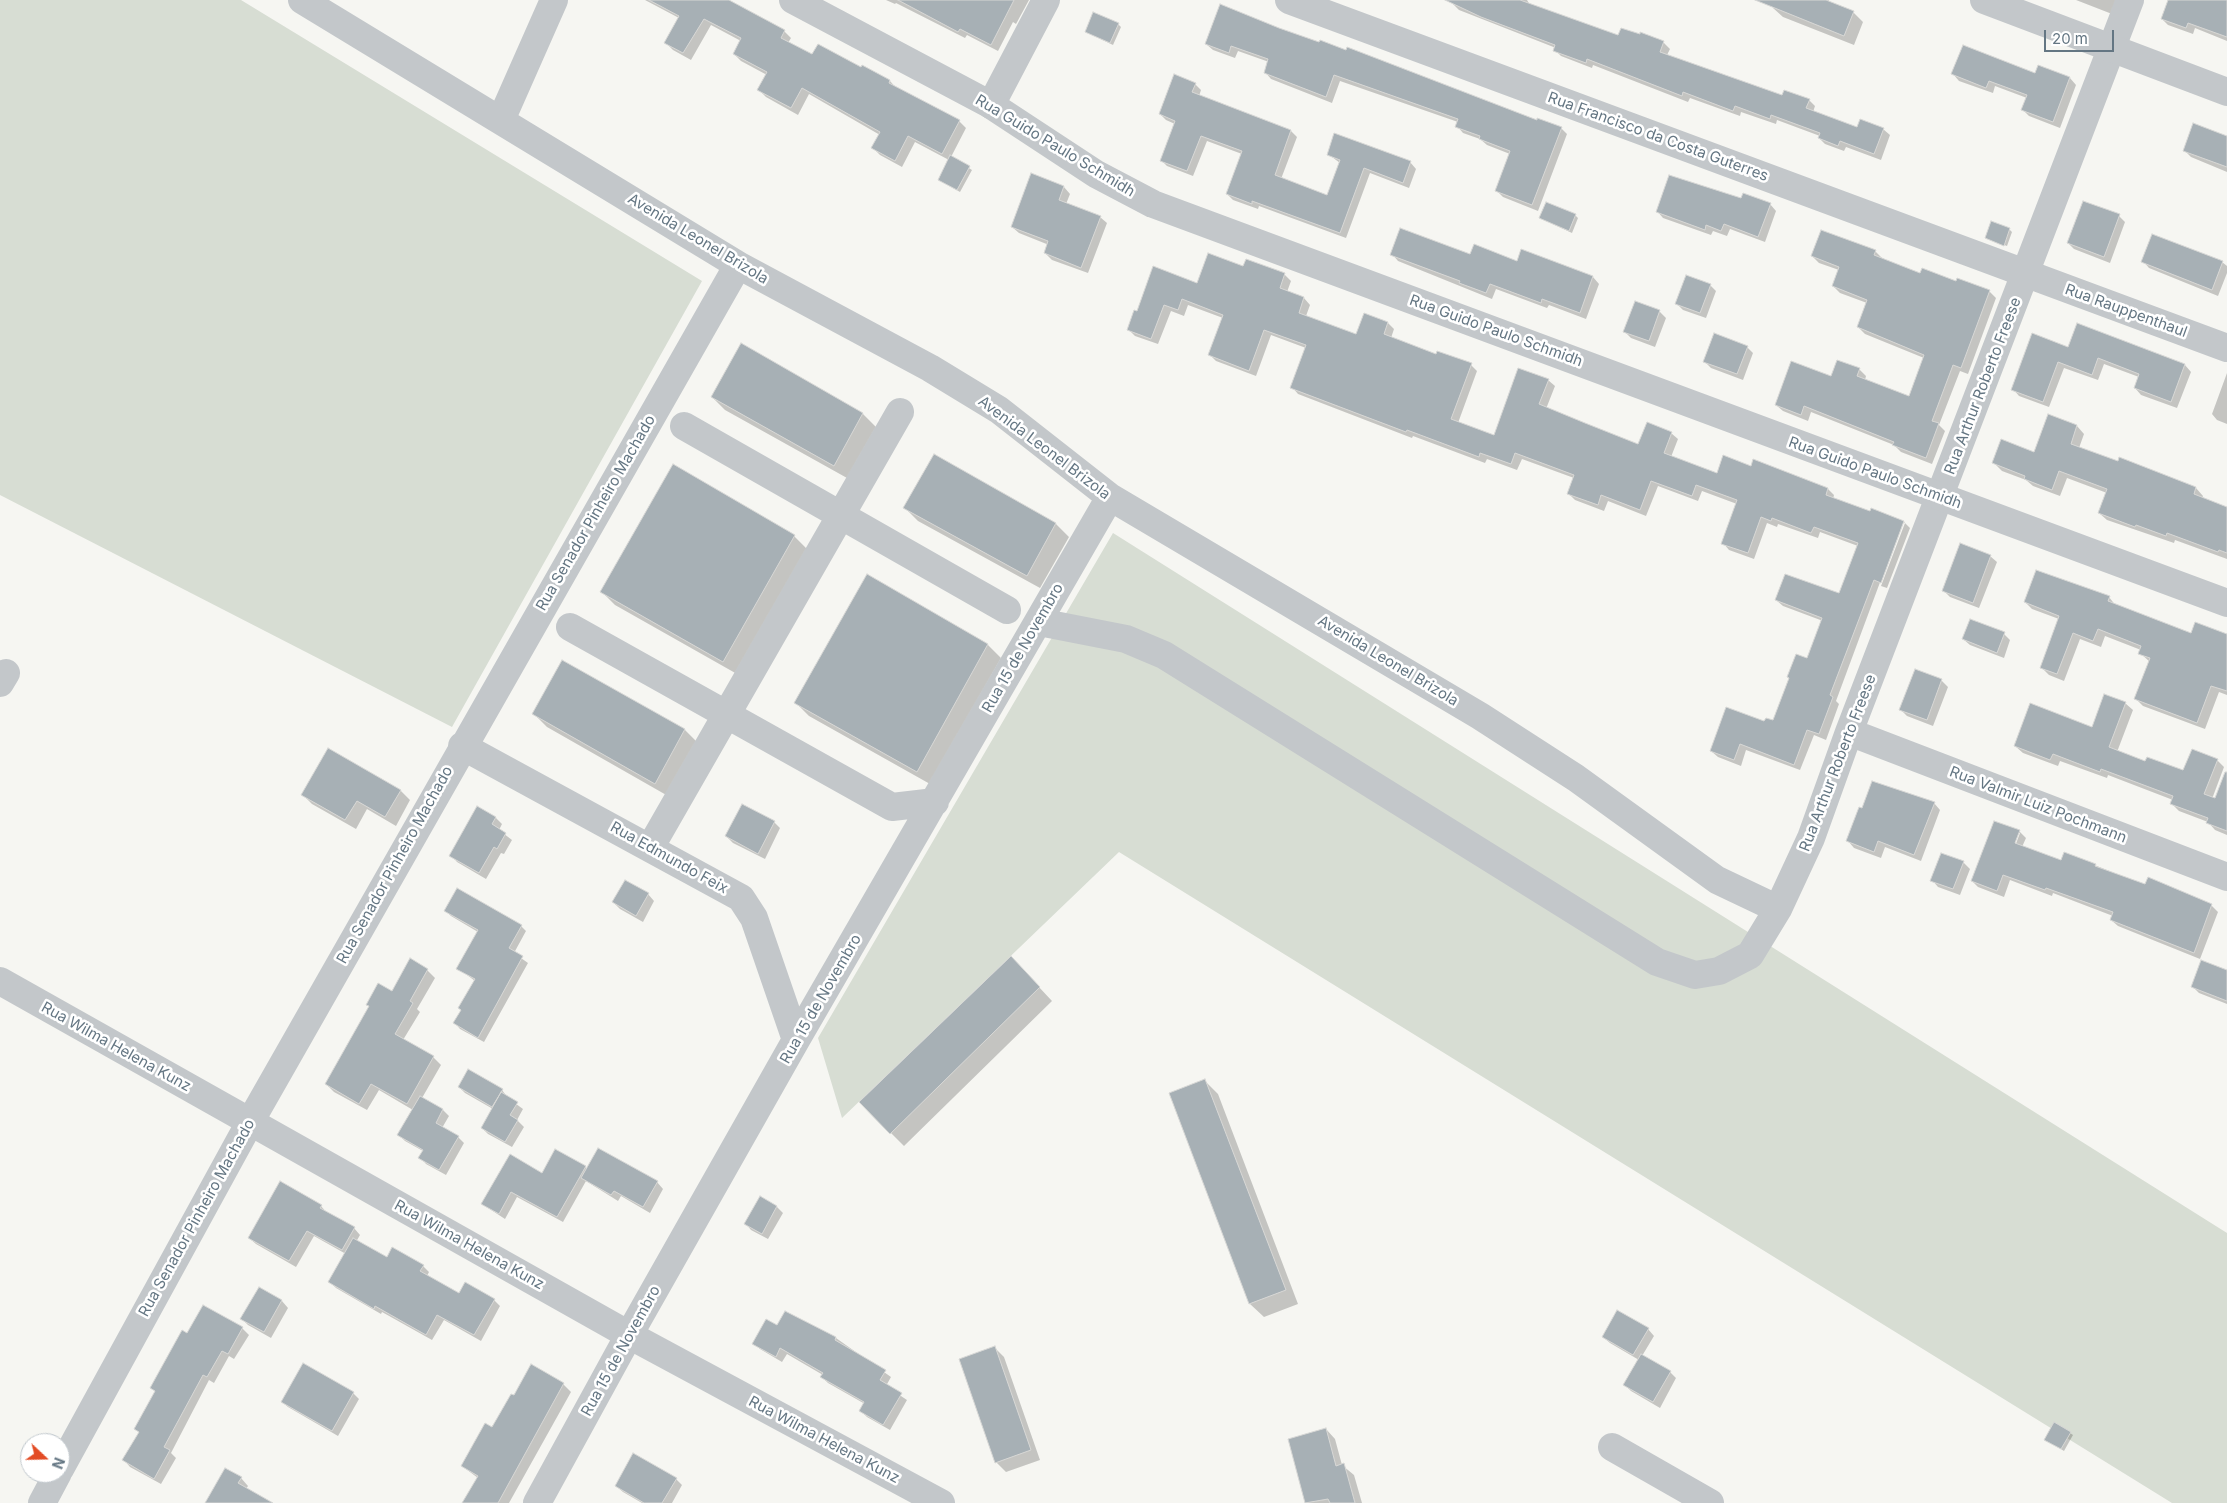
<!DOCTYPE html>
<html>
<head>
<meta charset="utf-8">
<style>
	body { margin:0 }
	#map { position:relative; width:2227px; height:1503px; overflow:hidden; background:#f6f6f2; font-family:Inter,sans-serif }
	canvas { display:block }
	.north { position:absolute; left:20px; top:1433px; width:50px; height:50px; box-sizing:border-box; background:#fff; border:1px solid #c1c8cd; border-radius:50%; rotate:111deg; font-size:14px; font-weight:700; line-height:20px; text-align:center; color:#647683 }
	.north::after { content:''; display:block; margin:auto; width:18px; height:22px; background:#e34c25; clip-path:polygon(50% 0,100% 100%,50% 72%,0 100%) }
	.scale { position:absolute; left:2044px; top:30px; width:70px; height:22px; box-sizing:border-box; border:2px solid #647683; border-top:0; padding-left:6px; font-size:15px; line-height:18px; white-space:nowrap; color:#647683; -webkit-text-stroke:4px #fff; paint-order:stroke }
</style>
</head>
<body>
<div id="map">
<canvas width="2227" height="1503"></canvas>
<div class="north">N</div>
<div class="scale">20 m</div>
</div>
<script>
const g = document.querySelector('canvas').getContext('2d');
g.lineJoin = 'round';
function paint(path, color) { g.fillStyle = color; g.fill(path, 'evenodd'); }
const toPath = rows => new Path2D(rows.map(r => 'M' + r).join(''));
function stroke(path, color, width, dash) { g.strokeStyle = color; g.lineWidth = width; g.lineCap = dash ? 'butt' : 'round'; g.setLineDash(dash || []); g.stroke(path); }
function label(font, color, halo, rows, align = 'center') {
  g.font = font + ' Inter,sans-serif'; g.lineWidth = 5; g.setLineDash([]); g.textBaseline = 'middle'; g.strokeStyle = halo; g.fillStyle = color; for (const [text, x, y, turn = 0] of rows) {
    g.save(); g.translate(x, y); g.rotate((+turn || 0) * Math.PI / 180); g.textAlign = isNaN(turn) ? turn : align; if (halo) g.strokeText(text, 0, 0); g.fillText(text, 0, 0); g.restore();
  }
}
const green = toPath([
	[0,0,241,0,702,281,452,727,0,495],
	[1113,533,2227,1233,2227,1503,2172,1503,1119,852,842,1118,818,1038]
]);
const shadow = toPath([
	[645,0,728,0,784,31,791,38,788,43,813,56,890,81,897,89,959,121,966,128,951,157,972,170,960,192,939,180,949,160,915,142,902,167,880,155,873,148,880,135,809,94,798,115,766,97,759,90,767,75,741,61,734,54,741,41,711,25,691,60,673,50,666,43,679,18],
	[886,0,1029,0,1016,24,1013,22,998,51,967,35,965,38,896,3,895,4],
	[1454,0,1527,0,1530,5,1619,37,1622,29,1664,43,1670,49,1667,55,1783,97,1809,100,1815,106,1813,112,1858,129,1883,129,1890,135,1881,160,1846,147,1844,151,1825,144,1819,138,1820,136,1777,120,1776,124,1741,112,1740,116,1690,98,1688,102,1593,65,1592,68,1561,56,1555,50,1556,48,1459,10,1453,4],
	[1776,0,1829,0,1828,2,1853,12,1863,22,1854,45,1783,17,1773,8],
	[2076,0,2117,0,2112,14],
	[2169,0,2227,0,2227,41,2195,28,2193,34,2168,25,2162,19],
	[1118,24,1121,27,1113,45,1086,32],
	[1279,29,1537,122,1561,128,1567,134,1538,211,1503,197,1497,191,1510,154,1487,145,1480,139,1463,133,1457,126,1458,122,1340,81,1332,103,1271,79,1265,72,1269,62,1238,51,1235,58,1213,50,1206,44],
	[2039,67,2070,78,2076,85,2060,128,2029,116,2023,110,2027,98,1995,86,1993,93,1959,81,1953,74,2036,74],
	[1195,84,1201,90,1199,96,1291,131,1297,137,1281,179,1328,196,1340,163,1328,154,1410,162,1416,169,1409,188,1370,173,1346,238,1259,206,1258,209,1233,200,1227,194,1242,154,1207,141,1193,176,1167,166,1161,160,1175,124,1166,120,1160,114],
	[2227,137,2227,172,2191,157,2184,150],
	[1031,175,1064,187,1070,194,1066,204,1100,217,1107,223,1088,273,1052,260,1045,253,1049,245,1019,233,1012,227],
	[1741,200,1770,204,1776,211,1765,242,1730,229,1727,236,1713,231,1711,235,1663,218,1657,211],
	[1575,215,1578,218,1572,233,1540,218],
	[2119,216,2125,222,2110,263,2074,249,2068,243],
	[2009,229,2012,232,2007,246,1986,238],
	[1522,251,1593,277,1599,284,1586,319,1549,305,1547,308,1496,289,1492,299,1398,261,1392,254,1471,255,1518,262],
	[1875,251,1882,258,1921,275,1989,291,1996,298,1968,374,1960,371,1939,425,1945,431,1932,464,1901,452,1894,445,1811,412,1808,421,1783,411,1776,405,1832,378,1859,369,1866,376,1865,380,1909,397,1924,358,1865,334,1858,327,1867,303,1840,293,1833,286,1839,270,1819,263,1812,256],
	[2143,261,2222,262,2227,266,2227,273,2218,296,2149,268],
	[1244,268,1284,274,1291,281,1287,292,1304,298,1310,305,1306,316,1356,335,1364,314,1388,323,1394,329,1391,338,1436,355,1471,365,1477,371,1458,423,1495,436,1548,380,1555,386,1546,409,1639,445,1671,433,1678,439,1671,457,1717,475,1752,467,1828,489,1834,495,1833,499,1870,513,1904,522,1910,528,1887,588,1881,586,1905,523,1902,523,1836,701,1839,704,1826,740,1814,735,1800,770,1746,750,1741,766,1718,757,1711,751,1765,723,1774,722,1808,660,1823,621,1783,606,1776,600,1840,594,1858,546,1820,532,1818,538,1778,524,1777,527,1767,523,1754,559,1729,550,1723,543,1737,504,1702,491,1698,501,1658,486,1646,516,1608,501,1604,511,1575,500,1569,494,1574,478,1522,459,1517,470,1487,459,1485,463,1413,436,1412,438,1298,394,1292,387,1306,348,1271,335,1256,376,1216,361,1210,355,1223,318,1188,305,1184,316,1171,311,1158,344,1135,336,1128,329,1138,313,1198,284],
	[1710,285,1716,291,1706,318,1683,310,1676,303],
	[1636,303,1660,312,1666,318,1655,347,1631,338,1625,332],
	[2077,325,2185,365,2191,372,2177,408,2141,395,2135,388,2139,377,2104,364,2098,380,2064,368,2049,407,2019,396,2013,389,2069,349],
	[742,345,863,414,876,427,847,478,725,410,712,397],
	[1747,347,1753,353,1743,380,1711,368,1705,362],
	[2227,373,2227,424,2217,420,2212,414],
	[2049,416,2077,426,2084,434,2079,448,2118,462,2119,459,2196,488,2203,496,2202,499,2227,508,2227,559,2175,540,2174,543,2107,520,2099,513,2107,493,2067,478,2060,496,2033,486,2026,480,2002,471,1994,463,2035,453],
	[934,456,1056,524,1069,537,1040,588,918,521,905,508],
	[794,536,807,549,737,674,615,605,602,592],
	[1990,556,1997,562,1979,608,1950,597,1944,591],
	[867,575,988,645,1001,658,930,784,809,716,796,703],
	[2109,597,2116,606,2191,634,2227,635,2227,695,2219,692,2205,729,2143,706,2136,699,2150,662,2140,653,2141,650,2105,636,2101,647,2080,639,2064,681,2049,675,2042,668,2059,619,2032,609,2025,602],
	[2004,634,2010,640,2004,658,1970,645,1963,639],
	[563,662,685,730,698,743,668,796,547,727,533,713],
	[1941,680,1948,687,1933,726,1907,716,1901,710],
	[2125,703,2133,710,2117,752,2146,762,2184,772,2217,760,2224,767,2212,799,2227,804,2227,835,2215,830,2208,822,2179,811,2172,804,2173,800,2108,775,2107,778,2060,761,2058,766,2023,753,2015,746,2093,729],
	[400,790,410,800,396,826,367,809,356,829,312,804,303,795],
	[1934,803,1940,810,1921,861,1885,847,1881,858,1854,848,1848,841,1863,809],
	[477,807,496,818,502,824,499,830,512,840,504,854,501,853,486,879,457,862,451,855],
	[774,822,780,828,765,859,733,843,726,836],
	[1994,822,2019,831,2026,838,2022,847,2062,862,2065,853,2146,886,2149,879,2211,905,2218,912,2200,959,2118,926,2111,920,2113,916,2053,893,2052,896,2010,880,2004,897,1978,887,1972,881],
	[2018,833,2020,833,2014,849,2012,848],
	[1963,862,1970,869,1960,895,1938,887,1932,880],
	[648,894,654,901,643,922,620,909,613,902],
	[446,911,521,926,526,931,514,953,528,963,484,1042,460,1029,455,1023,475,981,458,968,478,932,451,916],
	[427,970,435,978,417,1009,420,1012,403,1040,433,1057,441,1065,422,1098,443,1110,449,1116,442,1128,458,1137,464,1143,446,1175,426,1164,420,1157,423,1151,405,1141,399,1135,413,1110,379,1090,367,1110,334,1092,326,1084,370,1007,367,1005,392,993],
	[1024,971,1052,1001,904,1146,891,1133],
	[2227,971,2227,1004,2199,993,2193,987],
	[1205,1081,1218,1094,1298,1304,1264,1317,1250,1304,1170,1094],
	[459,1087,502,1090,508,1098,523,1109,517,1120,524,1127,512,1147,488,1134,482,1128,493,1109,465,1093],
	[585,1167,587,1169,657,1182,663,1189,650,1213,621,1196,618,1201,586,1181,563,1222,517,1197,505,1219,482,1204,543,1175],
	[760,1198,777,1207,783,1213,768,1239,751,1230,745,1223],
	[321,1206,327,1213,354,1228,360,1235,356,1242,387,1259,423,1266,429,1272,427,1276,459,1295,494,1300,500,1306,481,1341,444,1320,432,1340,382,1312,381,1314,336,1288,330,1282,346,1254,314,1236,296,1267,256,1244,249,1238],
	[259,1289,282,1301,288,1308,271,1338,248,1325,242,1319],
	[786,1312,836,1338,891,1377,886,1386,907,1400,890,1430,867,1417,861,1411,865,1404,828,1383,822,1377,823,1375,787,1354,782,1362,760,1349,754,1343,778,1327],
	[242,1328,249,1335,234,1359,229,1356,214,1383,209,1380,171,1453,176,1458,161,1484,130,1467,124,1460,140,1433,136,1429,156,1392,152,1388,187,1335],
	[1648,1329,1654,1336,1642,1356,1670,1372,1676,1378,1660,1408,1631,1391,1625,1385,1639,1360,1610,1343,1603,1337],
	[994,1347,1004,1357,1040,1460,1006,1472,996,1462],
	[304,1365,353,1393,359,1399,338,1436,288,1407,282,1402],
	[563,1384,571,1392,509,1503,464,1503,478,1478,462,1466,514,1397],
	[1326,1429,1335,1439,1342,1465,1354,1475,1362,1503,1307,1503,1289,1440],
	[2070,1433,2073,1435,2064,1451,2046,1440],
	[241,1478,248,1486,246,1489,271,1503,206,1503],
	[676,1479,682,1485,672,1503,642,1503,623,1492,616,1486]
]);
const building = toPath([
	[649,0,729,0,785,30,781,38,812,54,818,44,861,67,862,65,890,80,889,83,960,120,942,154,908,136,895,161,871,148,880,132,802,88,791,108,757,90,767,72,733,54,741,38,704,19,683,53,664,43,679,16,649,0],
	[898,0,1014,0,991,45,960,29,958,32,898,0],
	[1445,0,1520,0,1618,35,1621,28,1640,34,1640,32,1664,41,1660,52,1782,95,1784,90,1810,99,1806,108,1857,127,1860,119,1884,128,1874,154,1840,141,1838,146,1818,138,1820,133,1771,115,1770,119,1735,106,1733,111,1683,92,1682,96,1587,59,1586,63,1553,51,1555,45,1481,17,1445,0],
	[1755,0,1826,0,1854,11,1844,36,1755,0],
	[2168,0,2227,0,2227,37,2188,23,2186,28,2161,19,2168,0],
	[1220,4,1279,28,1319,42,1320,40,1346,50,1347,47,1537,120,1537,118,1562,127,1532,205,1495,191,1510,151,1479,139,1480,136,1455,127,1458,119,1334,75,1326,97,1264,73,1268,59,1231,46,1229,53,1205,44,1220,4],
	[1093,12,1119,23,1110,43,1085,32,1093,12],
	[1963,45,2035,73,2038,65,2070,77,2053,122,2021,110,2027,95,1989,81,1986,88,1951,74,1963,45],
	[1174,74,1196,83,1192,92,1291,130,1275,175,1327,195,1340,160,1327,155,1334,133,1411,161,1403,183,1364,168,1340,233,1252,201,1252,204,1226,194,1242,151,1201,136,1187,171,1160,161,1175,121,1159,114,1174,74],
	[2193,123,2227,136,2227,167,2183,151,2193,123],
	[950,155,970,166,957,190,938,180,950,155],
	[1031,173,1064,186,1059,200,1101,216,1081,268,1044,253,1048,241,1011,227,1031,173],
	[1669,175,1741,198,1743,193,1771,203,1758,237,1724,224,1721,231,1706,225,1705,230,1656,212,1669,175],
	[2083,201,2120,214,2104,257,2067,243,2083,201],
	[1546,202,1576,214,1569,231,1539,218,1546,202],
	[1991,221,2010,228,2004,246,1985,238,1991,221],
	[1400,228,1470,254,1474,244,1517,261,1521,249,1593,276,1580,313,1542,299,1541,303,1490,284,1486,293,1459,283,1460,281,1390,255,1400,228],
	[1821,230,1876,250,1874,255,1920,273,1922,268,1956,281,1957,278,1990,290,1961,368,1953,365,1932,421,1939,423,1926,458,1892,445,1894,442,1804,406,1801,415,1775,405,1791,361,1831,376,1837,360,1860,368,1857,376,1909,396,1924,355,1857,327,1867,300,1832,286,1839,267,1811,256,1821,230],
	[2152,234,2223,261,2212,290,2141,262,2152,234],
	[1208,253,1243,266,1246,259,1285,273,1280,288,1304,297,1299,313,1356,334,1364,313,1388,322,1384,334,1436,354,1437,351,1472,363,1451,419,1494,435,1518,368,1549,379,1539,404,1585,423,1638,444,1647,422,1672,432,1664,453,1717,473,1723,455,1751,466,1753,459,1828,488,1826,495,1870,511,1871,508,1904,521,1881,583,1874,580,1830,695,1833,697,1819,734,1807,730,1794,765,1740,744,1734,760,1710,751,1726,707,1764,721,1766,718,1773,720,1789,678,1787,677,1796,654,1807,658,1822,618,1775,600,1785,574,1839,593,1858,543,1814,527,1811,533,1772,518,1771,521,1761,517,1748,553,1721,544,1737,500,1696,485,1692,496,1651,481,1640,510,1601,495,1598,505,1567,494,1574,475,1515,453,1511,464,1480,453,1479,457,1407,430,1406,432,1290,388,1306,345,1264,330,1249,371,1208,355,1223,315,1182,299,1178,310,1164,305,1151,339,1127,330,1134,310,1137,311,1153,266,1197,283,1208,253],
	[1686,275,1711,284,1700,313,1675,304,1686,275],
	[1635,301,1660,310,1649,341,1623,332,1635,301],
	[2077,323,2185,364,2171,402,2134,388,2139,374,2098,358,2092,375,2058,362,2043,402,2011,390,2032,333,2068,347,2077,323],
	[1714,333,1748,346,1737,374,1703,362,1714,333],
	[741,343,863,413,834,466,711,397,741,343],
	[2048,414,2077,425,2071,444,2118,461,2119,457,2196,487,2194,494,2227,507,2227,553,2219,550,2218,552,2167,533,2166,536,2136,525,2135,527,2098,513,2107,489,2059,471,2052,490,2024,479,2025,476,1992,463,2001,439,2034,452,2048,414],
	[934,454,1056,523,1027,576,903,508,934,454],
	[673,464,795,535,723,662,600,592,673,464],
	[1960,543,1991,555,1973,603,1942,591,1960,543],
	[2036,570,2110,596,2108,601,2191,633,2195,622,2227,634,2227,691,2211,686,2197,723,2134,699,2150,658,2138,654,2141,646,2098,629,2093,641,2073,633,2057,674,2040,668,2059,616,2024,602,2036,570],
	[867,574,988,644,917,772,794,703,867,574],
	[1970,619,2005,632,1997,653,1962,639,1970,619],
	[562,660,685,729,655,784,532,714,562,660],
	[1915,669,1942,679,1927,720,1899,710,1915,669],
	[2104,694,2126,702,2109,747,2145,761,2147,757,2183,770,2192,749,2218,759,2204,794,2215,798,2225,772,2227,772,2227,831,2206,823,2208,818,2170,804,2173,796,2101,769,2100,772,2053,754,2050,760,2014,746,2030,703,2092,727,2104,694],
	[328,748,401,790,385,817,357,801,345,820,301,795,328,748],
	[1872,781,1935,802,1914,855,1878,841,1874,852,1846,841,1859,807,1862,808,1872,781],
	[742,804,775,821,758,854,725,836,742,804],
	[477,806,496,817,492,824,506,833,497,849,494,847,479,873,449,856,477,806],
	[1994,821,2020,830,2015,843,2061,860,2064,852,2096,864,2095,866,2145,884,2148,877,2212,904,2194,953,2110,920,2113,912,2046,888,2045,890,2003,875,1997,891,1971,881,1994,821],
	[1941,853,1964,861,1953,889,1930,881,1941,853],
	[625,880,649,893,636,916,612,902,625,880],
	[457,888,522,925,509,948,523,956,478,1038,453,1023,461,1010,458,1008,475,979,456,969,478,930,444,911,457,888],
	[1011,956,1040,987,890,1134,859,1102,1011,956],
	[410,958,428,969,410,1001,413,1003,395,1034,434,1056,407,1104,371,1084,359,1104,325,1084,369,1006,366,1005,378,983,392,991,410,958],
	[2201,960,2227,970,2227,1001,2191,987,2201,960],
	[468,1069,503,1089,492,1107,458,1087,468,1069],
	[1205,1079,1286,1290,1249,1304,1169,1093,1205,1079],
	[501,1092,518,1102,510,1115,518,1120,505,1142,481,1128,501,1092],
	[420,1096,443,1109,436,1123,459,1136,439,1170,418,1158,423,1150,397,1135,420,1096],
	[598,1148,658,1181,643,1207,614,1191,611,1195,581,1178,598,1148],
	[555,1149,586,1166,557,1217,511,1192,499,1214,481,1204,510,1154,542,1173,555,1149],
	[280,1181,322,1205,320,1208,355,1227,342,1250,307,1231,289,1261,248,1238,280,1181],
	[760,1196,777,1206,762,1234,744,1224,760,1196],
	[353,1238,387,1257,392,1247,424,1265,420,1271,459,1293,465,1282,495,1299,474,1335,437,1315,426,1335,375,1306,374,1309,328,1282,353,1238],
	[259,1287,282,1300,264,1332,240,1319,259,1287],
	[203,1305,243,1327,228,1354,222,1351,207,1377,203,1375,164,1447,170,1450,154,1479,122,1460,139,1432,134,1429,155,1391,150,1388,182,1330,187,1333,203,1305],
	[1617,1310,1649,1328,1633,1355,1602,1337,1617,1310],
	[785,1311,836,1337,835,1340,886,1370,880,1380,902,1393,883,1425,859,1411,864,1402,820,1377,823,1373,780,1348,776,1357,752,1344,766,1319,777,1325,785,1311],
	[995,1346,1031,1450,995,1463,959,1359,995,1346],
	[1641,1354,1671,1371,1653,1402,1623,1385,1641,1354],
	[303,1363,354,1392,332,1431,281,1402,303,1363],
	[531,1364,564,1383,498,1503,462,1503,478,1476,461,1466,485,1423,492,1427,511,1394,514,1395,531,1364],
	[2054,1422,2071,1432,2061,1449,2044,1440,2054,1422],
	[1326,1428,1336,1466,1344,1463,1355,1503,1330,1503,1328,1499,1305,1503,1288,1439,1326,1428],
	[633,1453,677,1478,662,1503,644,1503,615,1486,633,1453],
	[225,1468,242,1477,238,1483,273,1503,205,1503,225,1468]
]);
const minor = toPath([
	[302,0,738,265,930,368,999,410,1110,497,1480,716,1576,778,1717,880,1778,909],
	[1289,0,2227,348],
	[991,105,1046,0],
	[501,120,554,0],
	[684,426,1007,610],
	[1039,622,1126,639,1164,655,1657,962,1695,975,1719,971,1750,955,1778,909,1811,838,1849,732,2130,0],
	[570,627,892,807,935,802],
	[0,683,6,673],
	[1849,732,2227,877],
	[462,746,741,898,754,918,796,1040],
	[650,848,900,412],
	[0,981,629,1335,941,1503],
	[1612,1447,1710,1503],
	[60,1469,250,1122,738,265],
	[42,1503,58,1473],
	[537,1503,629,1335,796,1040,1110,497]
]);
const tertiary = toPath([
	[793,0,991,105,1096,174,1153,204,2227,603],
	[1984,0,2227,92]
]);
const streetNames = [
	["Rua Francisco da Costa Guterres",1658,137,20],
	["Rua Guido Paulo Schmidh",1055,146,31],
	["Avenida Leonel Brizola",698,239,31],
	["Rua Rauppenthaul",2126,311,20],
	["Rua Guido Paulo Schmidh",1496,331,20],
	["Rua Arthur Roberto Freese",1983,386,-69],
	["Avenida Leonel Brizola",1044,448,37],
	["Rua Guido Paulo Schmidh",1875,473,20],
	["Rua Senador Pinheiro Machado",596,513,-60],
	["Rua 15 de Novembro",1023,648,-60],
	["Avenida Leonel Brizola",1388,661,31],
	["Rua Arthur Roberto Freese",1838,763,-69],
	["Rua Valmir Luiz Pochmann",2038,805,21],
	["Rua Edmundo Feix",669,858,29],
	["Rua Senador Pinheiro Machado",395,865,-61],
	["Rua 15 de Novembro",821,999,-60],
	["Rua Wilma Helena Kunz",116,1047,29],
	["Rua Senador Pinheiro Machado",197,1218,-61],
	["Rua Wilma Helena Kunz",469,1245,29],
	["Rua 15 de Novembro",621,1351,-61],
	["Rua Wilma Helena Kunz",824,1440,28]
];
paint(green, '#d7ddd3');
paint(shadow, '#0003');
paint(building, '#a7b0b5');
stroke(building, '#d7d7d5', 1);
stroke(minor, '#c3c7ca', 28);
stroke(tertiary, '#c3c7ca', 28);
label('15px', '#647683', '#fff', streetNames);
</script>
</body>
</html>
